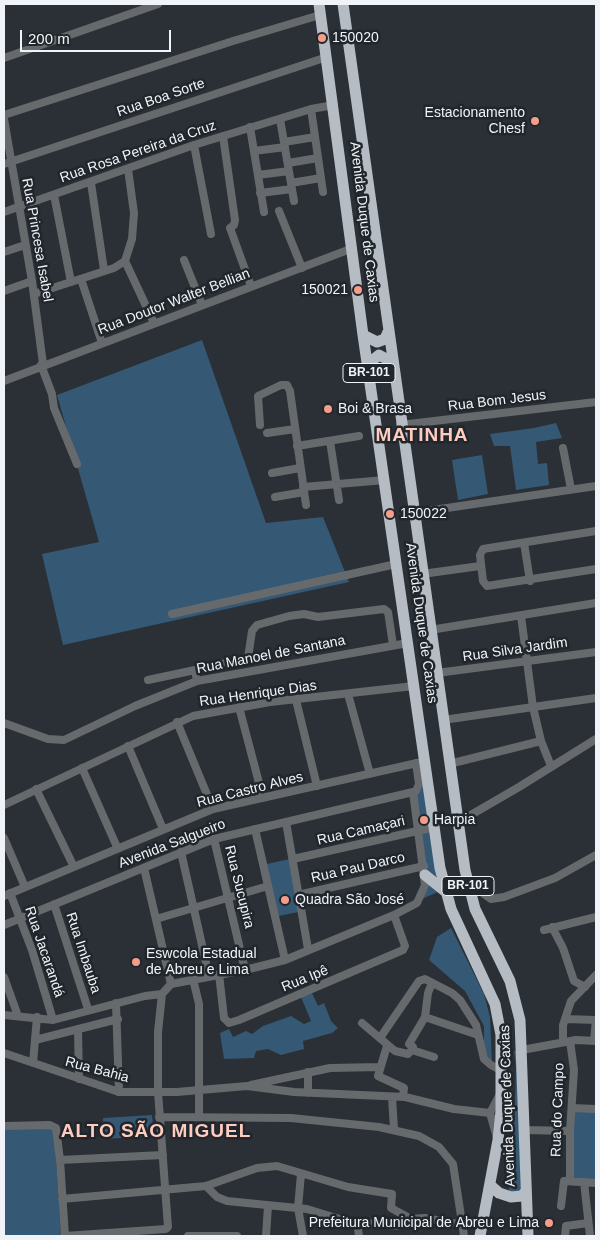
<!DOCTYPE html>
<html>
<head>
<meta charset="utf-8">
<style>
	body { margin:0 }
	#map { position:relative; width:600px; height:1240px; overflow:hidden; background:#2a3035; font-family:Arial,sans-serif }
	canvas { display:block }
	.frame { position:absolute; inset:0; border:5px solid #f0f4f8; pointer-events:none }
	.scale { position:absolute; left:20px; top:30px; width:151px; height:22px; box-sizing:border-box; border:2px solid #f0f4f8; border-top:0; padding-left:6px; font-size:15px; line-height:18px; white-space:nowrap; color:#f0f4f8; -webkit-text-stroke:4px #20262b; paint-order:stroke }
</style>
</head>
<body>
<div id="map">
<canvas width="600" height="1240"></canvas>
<div class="frame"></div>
<div class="scale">200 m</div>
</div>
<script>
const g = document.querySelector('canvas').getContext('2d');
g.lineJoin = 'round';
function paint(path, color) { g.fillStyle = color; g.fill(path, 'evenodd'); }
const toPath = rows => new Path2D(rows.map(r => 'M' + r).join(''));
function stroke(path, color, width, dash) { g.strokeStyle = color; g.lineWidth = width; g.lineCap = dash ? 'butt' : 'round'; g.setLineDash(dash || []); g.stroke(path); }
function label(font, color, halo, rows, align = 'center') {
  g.font = font + ' Arial,sans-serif'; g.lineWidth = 5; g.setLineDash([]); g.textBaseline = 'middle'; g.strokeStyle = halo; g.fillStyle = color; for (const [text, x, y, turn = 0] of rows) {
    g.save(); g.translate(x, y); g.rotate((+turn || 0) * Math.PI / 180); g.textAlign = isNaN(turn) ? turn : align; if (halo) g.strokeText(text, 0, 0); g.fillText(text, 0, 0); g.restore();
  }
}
const green = toPath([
	[202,340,266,523,323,517,349,582,63,645,42,554,99,542,57,395],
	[556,423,562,438,536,442,538,464,547,463,549,485,516,490,510,446,494,446,490,434,534,428],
	[482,455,488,494,458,500,452,460],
	[421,783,424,783,440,891,422,899,427,885,416,794,421,790],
	[295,858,298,912,279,916,262,865],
	[451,928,484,994,490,1017,492,1064,484,1062,484,1026,465,991,429,960,437,937],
	[312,993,318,1006,324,1003,331,1021,338,1028,332,1033,303,1041,304,1049,281,1055,268,1049,256,1051,254,1058,224,1059,220,1033,229,1029,233,1037,246,1031,252,1034,263,1026,291,1016,304,1024,311,1021,301,997],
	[514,1051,519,1051,523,1195,508,1195,513,1162,516,1067],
	[573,1106,596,1107,596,1182,584,1181,567,1175],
	[152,1115,154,1136,104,1139,103,1118],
	[54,1126,61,1236,4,1236,4,1129]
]);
const minor = toPath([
	[4,58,158,4],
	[311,109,323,192],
	[4,115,233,41,320,15],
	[4,119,32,281,43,364],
	[280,119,294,201],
	[250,127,264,212],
	[223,136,235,220,234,225,230,228,251,286],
	[284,142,315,137],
	[194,145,211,234],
	[254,151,285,147],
	[288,163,318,158],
	[4,164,327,57],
	[258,175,289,171],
	[91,183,104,270],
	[291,183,321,178],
	[260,193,292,189],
	[54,195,71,282],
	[279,211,302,268],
	[4,212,194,145,311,109,334,105],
	[4,252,25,245],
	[184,260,202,305],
	[125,261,154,323],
	[81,279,102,343],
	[4,291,32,281],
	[34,294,114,268,125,261,132,239,134,213,128,169],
	[41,365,52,394,54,408,77,464],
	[4,381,353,248],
	[260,425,258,396,281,385,287,385,290,391,306,505],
	[400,425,596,402],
	[267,433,295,429],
	[330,441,339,500],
	[297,446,359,436],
	[563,448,571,489],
	[272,473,300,468],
	[303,487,385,480],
	[275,497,304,492],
	[413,513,596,486],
	[596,531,483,549,480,555,483,581,487,586,596,569],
	[524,543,530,581],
	[422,574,480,566],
	[172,614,396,564],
	[521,616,533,707,541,741,551,766],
	[430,630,596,603],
	[437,673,596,652],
	[148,680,195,670],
	[197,681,195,670,248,658,252,631,257,625,289,616,304,614,318,617,384,609,388,612,393,645],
	[348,694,370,774],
	[296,700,317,786],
	[239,707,263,798],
	[443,720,596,698],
	[177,722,213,809],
	[4,723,48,739,64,740,135,706,197,681,408,643],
	[128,746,163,829],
	[449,764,541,741],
	[82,768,117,847],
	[36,789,74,867],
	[413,792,416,791,419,784,416,763],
	[4,805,193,716,270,702,414,686],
	[286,822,308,949],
	[457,823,519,787,596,739],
	[255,829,285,960],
	[4,838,25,887],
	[214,839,245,970],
	[181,852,209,976],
	[293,859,435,827],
	[144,868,171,984],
	[469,883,491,899,504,897,555,878,596,855],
	[10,893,32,950,53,1020],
	[298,895,424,866],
	[4,896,213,809,426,761],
	[54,904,88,1009],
	[156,919,268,886],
	[4,925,214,839,413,792],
	[552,927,563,948,574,981,585,987],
	[544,930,596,917],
	[219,974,224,1018,229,1023,239,1020,403,950,405,946,394,915],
	[4,977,18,1016],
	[193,979,199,1004,199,1116],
	[116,1003,119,1092],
	[4,1015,53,1020,145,996,162,994,171,984,245,970,285,960,394,915,417,903,425,885,413,792],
	[425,1017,478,1035],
	[565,1019,596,1020],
	[362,1023,395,1051,408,1054,412,1050,434,1057],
	[78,1030,79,1079],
	[380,1038,419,981,425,979,452,993,460,1000,476,1025,484,1059,491,1065,502,1071],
	[35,1040,118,1019],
	[570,1041,574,1070,570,1131,570,1180],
	[594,1041,596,1020],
	[563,1042,563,1025,571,1001,596,975],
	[387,1046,378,1076,404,1088,403,1096],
	[412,1050,413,1047,409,1044,425,1017,428,993,432,983],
	[522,1050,576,1040,596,1041],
	[4,1053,119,1092,177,1092,247,1086,294,1092,405,1097,454,1109,490,1113],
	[33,1063,37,1017],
	[308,1072,308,1093],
	[251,1085,330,1068,380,1067],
	[392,1097,394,1129],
	[572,1108,596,1109],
	[159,1117,291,1118,379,1127,419,1136,439,1147,453,1164,464,1236],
	[4,1126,50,1125,56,1128,60,1160,65,1236],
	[524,1130,570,1131],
	[497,1138,490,1113,500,1094],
	[60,1160,163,1155],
	[301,1174,298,1208,303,1236],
	[584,1182,590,1236],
	[206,1186,217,1197,227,1201,307,1209,346,1221,397,1226,411,1219,425,1218,463,1225],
	[62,1199,206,1186,257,1168,277,1166,348,1187,392,1194,391,1208,411,1219],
	[561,1206,564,1181,596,1183],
	[357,1222,359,1236],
	[65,1236,166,1229,168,1227,158,1092,158,1032,162,994],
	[188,1236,237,1236],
	[266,1236,268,1206],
	[565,1236,566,1226,588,1223]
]);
const highway = toPath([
	[319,4,363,335,440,868,451,909,495,1004,501,1035,501,1111,498,1140,480,1236],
	[343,4,465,870,475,909,510,981,520,1020,528,1236],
	[363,335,377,342,385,339,388,332],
	[368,364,379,355,392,362],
	[425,875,446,892],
	[491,1186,499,1193,511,1197,522,1196,526,1191]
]);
const markers = [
	[322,38,5,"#f49e89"],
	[535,121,5,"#f49e89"],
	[358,290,5,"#f49e89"],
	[328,409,5,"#f49e89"],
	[390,514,5,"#f49e89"],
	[424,820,5,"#f49e89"],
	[285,900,5,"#f49e89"],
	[136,962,5,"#f49e89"],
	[549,1223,5,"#f49e89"]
];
const shields = [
	[369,373,52],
	[468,886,52]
];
const shieldNames = [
	["BR-101",369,373],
	["BR-101",468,886]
];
const poiNames = [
	["150020",332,38],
	["Estacionamento",525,113,"right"],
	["Chesf",525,129,"right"],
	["150021",348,290,"right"],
	["Boi & Brasa",338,409],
	["150022",400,514],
	["Harpia",434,820],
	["Quadra São José",295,900],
	["Eswcola Estadual",146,954],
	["de Abreu e Lima",146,970],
	["Prefeitura Municipal de Abreu e Lima",539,1223,"right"]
];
const streetNames = [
	["Rua Boa Sorte",161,98,-19],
	["Rua Rosa Pereira da Cruz",138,152,-19],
	["Avenida Duque de Caxias",364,222,83],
	["Rua Princesa Isabel",37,240,80],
	["Rua Doutor Walter Bellian",174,302,-21],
	["Rua Bom Jesus",497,401,-7],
	["Avenida Duque de Caxias",421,623,82],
	["Rua Silva Jardim",515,650,-8],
	["Rua Manoel de Santana",271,655,-11],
	["Rua Henrique Dias",258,694,-8],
	["Rua Castro Alves",250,790,-14],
	["Rua Camaçari",361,831,-13],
	["Avenida Salgueiro",172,844,-21],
	["Rua Pau Darco",358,868,-13],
	["Rua Sucupira",239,887,76],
	["Rua Jacarandá",44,952,71],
	["Rua Imbauba",83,953,72],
	["Rua Ipê",305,979,-22],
	["Rua Bahia",97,1070,15],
	["Avenida Duque de Caxias",508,1106,-92],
	["Rua do Campo",558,1110,-88]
];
const districtNames = [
	["MATINHA",422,436],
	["ALTO SÃO MIGUEL",156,1132]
];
paint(green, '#355875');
stroke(minor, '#676a6d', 8);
stroke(highway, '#b5bcc3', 11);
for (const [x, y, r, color] of markers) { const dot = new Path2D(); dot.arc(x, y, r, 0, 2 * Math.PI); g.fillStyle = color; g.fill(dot); stroke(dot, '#20262b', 2); }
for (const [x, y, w] of shields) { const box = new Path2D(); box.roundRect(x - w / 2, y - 9.5, w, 19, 4); g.fillStyle = '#20262b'; g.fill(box); stroke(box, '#f0f4f8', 1); }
label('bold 12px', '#f0f4f8', null, shieldNames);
label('14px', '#f0f4f8', '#20262b', poiNames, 'left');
label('14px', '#f0f4f8', '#20262b', streetNames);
g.letterSpacing = '1px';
label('bold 19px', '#feccbf', '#20262b', districtNames);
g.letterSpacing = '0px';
</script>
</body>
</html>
